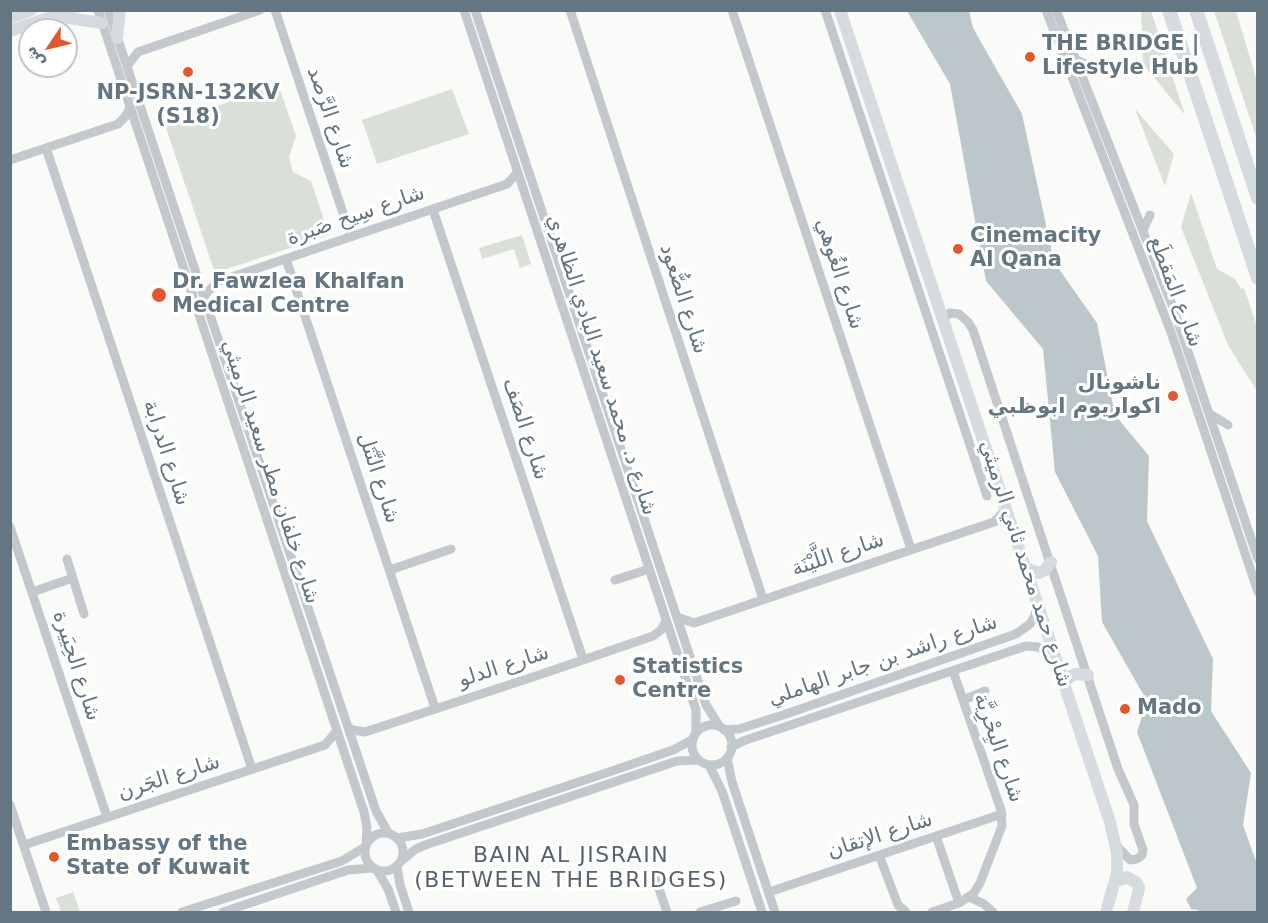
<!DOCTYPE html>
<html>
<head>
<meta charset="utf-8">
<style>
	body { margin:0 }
	#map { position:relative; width:1268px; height:923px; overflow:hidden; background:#fafaf8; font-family:"DejaVu Sans",Vazirmatn,sans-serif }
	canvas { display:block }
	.frame { position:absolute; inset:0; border:12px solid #657683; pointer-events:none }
	.north { position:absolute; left:18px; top:18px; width:60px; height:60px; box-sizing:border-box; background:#fff; border:2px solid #c1c8cd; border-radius:50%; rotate:235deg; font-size:16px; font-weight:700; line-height:24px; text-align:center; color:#657683 }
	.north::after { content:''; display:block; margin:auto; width:21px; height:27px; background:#e4572e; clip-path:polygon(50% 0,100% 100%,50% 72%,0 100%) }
</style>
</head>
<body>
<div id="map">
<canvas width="1268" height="923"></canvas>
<div class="frame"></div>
<div class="north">ش</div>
</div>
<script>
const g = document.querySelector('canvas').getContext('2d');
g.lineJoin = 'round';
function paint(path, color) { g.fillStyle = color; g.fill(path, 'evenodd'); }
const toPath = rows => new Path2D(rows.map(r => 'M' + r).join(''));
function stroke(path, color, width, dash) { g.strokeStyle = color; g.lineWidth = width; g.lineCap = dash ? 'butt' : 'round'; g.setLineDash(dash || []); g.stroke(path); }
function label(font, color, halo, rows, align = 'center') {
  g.font = font + ' "DejaVu Sans",Vazirmatn,sans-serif'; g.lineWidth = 6; g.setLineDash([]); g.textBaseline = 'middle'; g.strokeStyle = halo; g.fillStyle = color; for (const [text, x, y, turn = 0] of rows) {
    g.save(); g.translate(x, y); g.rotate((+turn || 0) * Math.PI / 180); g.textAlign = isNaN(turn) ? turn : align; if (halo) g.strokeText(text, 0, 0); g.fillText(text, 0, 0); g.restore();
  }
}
const green = toPath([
	[1141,11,1151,11,1185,115,1143,64],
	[1214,11,1236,11,1257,81,1257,140],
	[278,84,296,136,289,157,293,172,311,181,329,235,215,273,165,125],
	[452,89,469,134,377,164,362,120],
	[1135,109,1174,154,1165,186],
	[1191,193,1217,269,1235,279,1241,289,1244,288,1257,326,1257,391,1228,345,1181,227],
	[522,235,531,264,520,268,514,249,482,259,479,248],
	[73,892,80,912,61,912,56,898]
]);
const water = toPath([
	[907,11,969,11,973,28,1022,114,1054,262,1097,323,1115,415,1149,456,1147,521,1213,659,1211,711,1251,773,1243,825,1257,864,1257,912,1199,912,1198,910,1191,909,1186,899,1197,888,1137,732,1147,701,1102,622,1098,556,1055,472,1043,349,986,281,950,84]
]);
const minor = toPath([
	[98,10,364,812,367,828,366,844],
	[108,10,376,811,389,834],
	[275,10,351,237],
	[464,10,696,710,696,733],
	[475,10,706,705,720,727],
	[570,10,763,599],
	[732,10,911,549],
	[825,10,987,496],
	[1046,10,1171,332,1258,592],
	[1056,10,1174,310,1258,559],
	[1075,59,1091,67],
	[127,66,138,52,260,10],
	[46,148,252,769],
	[10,160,118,124,125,117,130,108],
	[433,210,583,659],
	[1143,230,1150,215],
	[286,259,435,708],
	[204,296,217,282,507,184,518,172],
	[943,319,950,313,959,314,968,322,973,330,1118,769,1134,805,1134,824,1143,850,1142,855,1137,859,1130,860,1117,846],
	[1210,414,1228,425],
	[10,527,107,817],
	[67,559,84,614],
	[390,570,451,549],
	[615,580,649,569],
	[32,592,73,578],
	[677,617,694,623,994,522,1006,509],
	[963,700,985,691],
	'692 745a20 20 0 1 1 40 0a20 20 0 1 1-40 0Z',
	[348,727,353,730,365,732,539,675,653,636,661,630,666,621],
	[724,730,739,729,786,714,1016,634,1030,624,1035,615,1037,604],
	[731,747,743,741,1026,646,1038,647,1055,656],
	[727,758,732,782,775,912],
	[709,765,722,791,762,912],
	[10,805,46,912],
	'365 852a19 19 0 1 1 38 0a19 19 0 1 1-38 0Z',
	[936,836,959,903],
	[397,838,422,834,609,772,673,750,692,740],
	[24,845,325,745,337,731],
	[879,855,898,905,906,912],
	[401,861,416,849,428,844,677,761,698,760],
	[397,866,400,885,409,912],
	[377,870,388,889,396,912],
	[655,877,667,912],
	[769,892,1002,814],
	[969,897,984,904,993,912],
	[182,912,342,861,365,847],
	[223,912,348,870,373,868],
	[700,912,736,901],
	[932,912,959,903,974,893,980,883,1002,826,1001,810,953,671]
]);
const major = toPath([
	[840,10,1110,822,1117,853,1117,873,1106,912],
	[62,17,102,23],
	[10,18,31,10],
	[10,31,71,10],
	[117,38,120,10],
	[1026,568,1039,573,1045,570,1051,562],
	[1064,683,1069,677,1076,674,1088,675],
	[1116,881,1127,877,1137,883,1139,888,1137,897,1133,912]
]);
const highway = toPath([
	[1169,10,1258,278],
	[1196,10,1258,198]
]);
const markers = [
	[1030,57,6,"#e4572e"],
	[188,72,6,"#e4572e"],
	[958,249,6,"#e4572e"],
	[159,295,8,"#e4572e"],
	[1173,396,6,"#e4572e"],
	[620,680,6,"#e4572e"],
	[1125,709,6,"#e4572e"],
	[54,857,6,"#e4572e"]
];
const poiNames = [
	["THE BRIDGE |",1042,45],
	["Lifestyle Hub",1042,69],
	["NP-JSRN-132KV",188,94,"center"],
	["(S18)",188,118,"center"],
	["Cinemacity",970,237],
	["Al Qana",970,261],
	["Dr. Fawzlea Khalfan",172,283],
	["Medical Centre",172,307],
	["ناشونال",1161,384,"right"],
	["اكواريوم ابوظبي",1161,408,"right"],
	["Statistics",632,668],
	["Centre",632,692],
	["Mado",1137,709],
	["Embassy of the",66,845],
	["State of Kuwait",66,869]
];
const streetNames = [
	["شارع الرَّصد",330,118,71],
	["شارع سِيح صَبرة",356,216,-19],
	["شارع الغُوهي",839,274,72],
	["شارع المَقطَع",1175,292,69],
	["شارع الصُّعود",683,299,72],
	["شارع د. محمد سعيد البادي الظاهري",601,365,72],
	["شارع الصَف",525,429,72],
	["شارع الدرابة",166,453,72],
	["شارع خلفان مطر سعيد الرميثي",270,472,72],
	["شارع النَّتَل",378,478,72],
	["شارع اللَّيْنَة",838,555,-19],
	["شارع حمد محمد ثاني الرميثي",1025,564,72],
	["شارع راشد بن جابر الهاملي",883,661,-19],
	["شارع الحِيَيرة",76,666,72],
	["شارع الدلو",504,667,-18],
	["شارع البِحْرِيَّة",998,748,71],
	["شارع الجَرن",169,778,-18],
	["شارع الإتقان",880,836,-18]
];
const neighbourhoodNames = [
	["BAIN AL JISRAIN",571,856],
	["(BETWEEN THE BRIDGES)",571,881]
];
paint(green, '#dadfd7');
paint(water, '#bbc7cb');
stroke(minor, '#c3c8cc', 9);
stroke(major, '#d6dbdf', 12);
stroke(highway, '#d6dbdf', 14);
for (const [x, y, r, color] of markers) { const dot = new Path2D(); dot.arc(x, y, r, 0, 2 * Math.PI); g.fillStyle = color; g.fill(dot); stroke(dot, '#fff', 2); }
label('bold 21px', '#657683', '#fff', poiNames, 'left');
label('21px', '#657683', '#fff', streetNames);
g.letterSpacing = '1.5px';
label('22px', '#57646e', '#fff', neighbourhoodNames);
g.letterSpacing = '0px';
</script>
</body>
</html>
